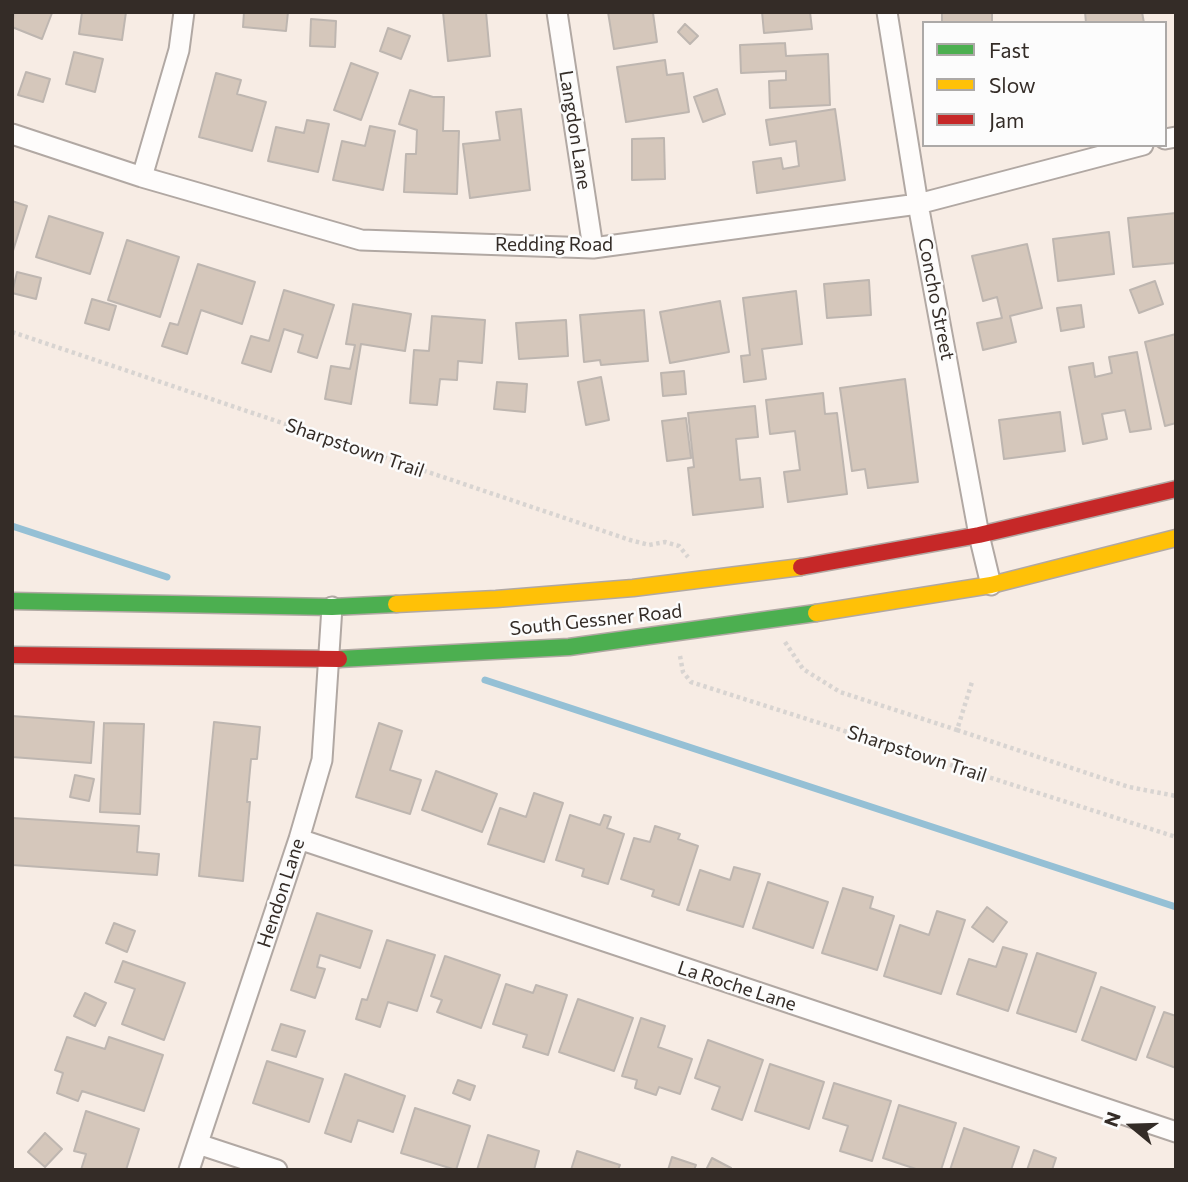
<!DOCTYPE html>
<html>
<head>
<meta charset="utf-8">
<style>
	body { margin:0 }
	#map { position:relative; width:1188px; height:1182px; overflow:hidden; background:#f7ece4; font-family:Commissioner,sans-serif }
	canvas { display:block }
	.frame { position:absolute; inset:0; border:14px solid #342c27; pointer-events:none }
	.legend { position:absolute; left:922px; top:21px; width:245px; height:126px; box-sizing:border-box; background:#fcfcfc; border:2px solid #aca9a7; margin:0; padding:9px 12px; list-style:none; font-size:21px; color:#342c27 }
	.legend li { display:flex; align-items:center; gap:14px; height:35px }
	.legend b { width:35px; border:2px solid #aca9a7 }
	.north { position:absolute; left:1097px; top:1091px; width:70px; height:70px; -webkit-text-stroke:5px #fcfcfc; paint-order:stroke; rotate:289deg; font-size:19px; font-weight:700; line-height:28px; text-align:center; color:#342c27 }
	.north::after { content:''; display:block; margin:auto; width:24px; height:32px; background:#342c27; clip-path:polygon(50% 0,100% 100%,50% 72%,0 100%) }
</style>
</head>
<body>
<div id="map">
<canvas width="1188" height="1182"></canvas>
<div class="frame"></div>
<ul class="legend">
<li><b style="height:9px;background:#4caf50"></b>Fast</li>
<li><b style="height:9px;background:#ffc107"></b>Slow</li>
<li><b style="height:9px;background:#c62828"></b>Jam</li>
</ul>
<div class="north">N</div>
</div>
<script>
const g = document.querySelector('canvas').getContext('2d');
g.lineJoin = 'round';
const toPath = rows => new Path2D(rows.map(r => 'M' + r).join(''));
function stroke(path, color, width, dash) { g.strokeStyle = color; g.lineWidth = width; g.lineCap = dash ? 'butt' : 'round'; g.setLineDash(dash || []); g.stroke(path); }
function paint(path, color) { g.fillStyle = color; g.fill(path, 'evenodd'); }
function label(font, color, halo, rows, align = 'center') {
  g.font = font + ' Commissioner,sans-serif'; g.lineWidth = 5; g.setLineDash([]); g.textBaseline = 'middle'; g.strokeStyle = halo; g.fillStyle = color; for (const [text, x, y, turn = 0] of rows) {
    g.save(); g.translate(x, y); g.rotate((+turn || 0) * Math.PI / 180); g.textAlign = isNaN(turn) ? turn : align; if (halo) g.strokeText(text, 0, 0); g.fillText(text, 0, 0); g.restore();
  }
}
const stream = toPath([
	[12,526,167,577],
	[485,680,1176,907]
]);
const building = toPath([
	[14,12,52,13,42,39,12,27,14,12],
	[82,12,126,12,122,40,79,34,82,12],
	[244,12,288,12,286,31,243,27,244,12],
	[443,12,486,12,490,56,448,61,443,12],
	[608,12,659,12,653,13,657,42,614,49,608,12],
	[762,12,810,12,812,29,764,33,762,12],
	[942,12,992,12,992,23,942,23,942,12],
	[1085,12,1142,12,1144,23,1086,23,1085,12],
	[311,19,336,21,335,47,310,46,311,19],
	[685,24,698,36,690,44,678,32,685,24],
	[388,28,410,36,401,59,380,51,388,28],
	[785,43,786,56,828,54,830,105,770,108,769,81,786,80,786,71,741,73,740,45,785,43],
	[74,52,103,59,95,92,66,84,74,52],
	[665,60,667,75,683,73,689,112,626,122,617,67,665,60],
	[351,63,378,73,361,120,334,110,351,63],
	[26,72,50,79,43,102,18,95,26,72],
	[216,73,241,80,237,94,266,102,252,151,199,137,216,73],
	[717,89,725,114,703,122,694,97,717,89],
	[410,90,433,97,444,97,443,131,459,131,457,194,404,192,406,154,416,154,417,130,399,124,410,90],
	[521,109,530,190,470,198,463,144,500,140,496,112,521,109],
	[835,109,845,180,757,193,753,162,781,158,783,169,799,166,796,141,770,145,766,120,835,109],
	[307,120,329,124,318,172,268,161,276,127,304,133,307,120],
	[370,126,395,131,383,190,333,180,342,141,365,146,370,126],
	[664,138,665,179,632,180,632,139,664,138],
	[12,201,27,206,12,254,12,201],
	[1176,213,1176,263,1133,267,1128,218,1176,213],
	[49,216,103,233,90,274,36,257,49,216],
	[1109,232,1114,274,1058,281,1053,239,1109,232],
	[127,240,179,257,160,317,108,300,127,240],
	[1027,244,1042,308,1010,316,1016,342,983,350,977,323,1002,318,997,297,983,301,972,256,1027,244],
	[198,264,255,282,242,324,201,310,187,354,162,346,170,323,178,325,198,264],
	[17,272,41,278,36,299,12,293,17,272],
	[869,280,871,315,827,318,824,284,869,280],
	[1155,281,1163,304,1139,313,1130,290,1155,281],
	[284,290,334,305,317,358,298,352,303,335,284,329,271,372,242,363,251,336,269,341,284,290],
	[796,291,802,344,762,349,766,379,744,382,741,356,750,355,743,298,796,291],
	[92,299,116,306,109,330,85,323,92,299],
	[720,301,729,352,670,363,660,312,720,301],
	[353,304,411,314,405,351,361,344,351,404,325,399,331,366,350,369,355,345,346,344,353,304],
	[1081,305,1084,327,1061,331,1057,308,1081,305],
	[644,310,648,361,601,365,600,360,584,362,580,315,644,310],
	[432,316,485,320,482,363,458,361,457,380,440,379,437,405,410,403,414,350,429,351,432,316],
	[566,320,568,356,519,359,516,323,566,320],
	[1176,334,1176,423,1165,426,1145,342,1176,334],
	[1137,352,1151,429,1130,432,1125,410,1102,414,1107,439,1083,444,1069,367,1093,363,1095,377,1112,373,1109,357,1137,352],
	[684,371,686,394,663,396,661,373,684,371],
	[601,377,609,420,586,425,578,382,601,377],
	[905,379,918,482,868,488,865,469,852,471,840,388,905,379],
	[497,382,527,384,525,412,494,409,497,382],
	[823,393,825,414,837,413,847,494,788,502,784,472,800,470,795,431,770,434,766,400,823,393],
	[755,406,758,437,736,439,740,480,760,478,763,507,693,515,688,468,694,467,688,413,755,406],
	[1060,412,1065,451,1004,459,999,420,1060,412],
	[686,418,691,458,667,461,662,421,686,418],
	[12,716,94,722,91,763,12,757,12,716],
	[214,722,260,727,257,759,251,759,247,802,250,802,243,881,199,876,214,722],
	[104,723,144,724,140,814,100,812,104,723],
	[379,723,402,731,390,770,421,780,410,814,356,797,379,723],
	[436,771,497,794,482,832,422,810,436,771],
	[75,775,94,779,89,801,70,797,75,775],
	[534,793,563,803,544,862,488,844,500,808,526,817,534,793],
	[570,815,600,825,604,815,611,817,607,828,624,834,608,884,582,876,584,869,556,860,570,815],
	[12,818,139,826,137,852,159,854,157,875,12,865,12,818],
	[655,826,680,834,678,839,698,846,679,905,652,896,654,890,621,879,634,838,650,842,655,826],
	[734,867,760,874,743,927,687,910,700,870,730,880,734,867],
	[768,882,828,902,813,948,753,928,768,882],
	[843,888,873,897,870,908,894,916,877,970,822,953,843,888],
	[987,907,1007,922,993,942,972,927,987,907],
	[937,911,965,920,941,994,884,976,900,925,929,935,937,911],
	[317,913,372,931,360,968,320,955,317,967,325,969,315,998,291,990,317,913],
	[114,923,135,931,127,952,106,943,114,923],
	[387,940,435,955,417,1011,388,1002,380,1027,356,1019,362,999,367,1000,387,940],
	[1003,947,1027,954,1008,1011,957,994,969,959,996,967,1003,947],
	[1037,953,1096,973,1076,1032,1017,1013,1037,953],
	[445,956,500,975,481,1028,437,1012,442,1000,431,996,445,956],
	[123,961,185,983,164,1040,122,1024,135,989,115,982,123,961],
	[506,984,533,993,536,985,567,995,548,1055,523,1047,527,1035,493,1024,506,984],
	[1101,987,1155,1007,1136,1060,1082,1040,1101,987],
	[85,993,106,1003,95,1026,74,1016,85,993],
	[578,999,633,1018,614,1071,559,1052,578,999],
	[1164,1012,1176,1016,1176,1068,1147,1057,1164,1012],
	[641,1018,665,1026,658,1047,692,1059,680,1094,659,1087,656,1095,635,1088,637,1080,622,1076,641,1018],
	[281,1024,305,1031,296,1057,272,1050,281,1024],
	[67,1037,105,1049,109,1037,163,1055,144,1111,82,1091,78,1101,57,1093,63,1073,55,1070,67,1037],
	[708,1040,763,1060,742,1120,712,1109,720,1087,695,1078,708,1040],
	[267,1061,323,1079,309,1122,253,1103,267,1061],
	[770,1064,824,1082,809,1129,755,1111,770,1064],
	[345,1074,405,1096,393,1132,358,1120,351,1142,325,1133,345,1074],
	[458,1080,475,1086,470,1100,453,1093,458,1080],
	[834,1083,891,1101,872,1161,840,1151,848,1126,823,1118,834,1083],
	[899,1105,956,1123,941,1170,919,1170,883,1158,899,1105],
	[415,1108,470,1126,456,1170,401,1153,415,1108],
	[86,1111,139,1129,126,1170,81,1170,86,1154,74,1151,86,1111],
	[964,1128,1019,1147,1011,1170,950,1170,964,1128],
	[45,1133,62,1149,45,1167,28,1152,45,1133],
	[488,1135,539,1151,534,1170,477,1170,488,1135],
	[1034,1150,1056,1158,1052,1170,1027,1170,1034,1150],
	[577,1151,620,1165,618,1170,571,1170,577,1151],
	[672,1157,696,1165,694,1170,668,1170,672,1157],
	[712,1158,731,1168,730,1170,706,1170,712,1158]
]);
const path = toPath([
	[12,332,630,540,649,545,665,542,679,546,688,557],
	[785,642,803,669,840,692,957,730,972,682],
	[680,656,683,672,691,682,1176,837],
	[957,730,1129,787,1176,796]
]);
const street = toPath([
	[557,12,593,248],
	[887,12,918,204,979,535,991,585],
	[12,134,142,177,361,240,593,248,918,204,1143,145],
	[1165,139,1176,137],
	[142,177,179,50,184,12],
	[299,839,1176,1132],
	[198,1144,277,1170],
	[189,1170,299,839,322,760,332,607]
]);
const fast = toPath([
	[12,601,332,607,396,604],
	[339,659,569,647,816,613]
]);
const slow = toPath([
	[396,604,496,599,633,588,801,567],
	[816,613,991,585,1176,538]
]);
const jam = toPath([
	[801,567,979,535,1176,489],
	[12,655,339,659]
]);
const streetNames = [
	["Langdon Lane",575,130,81],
	["Redding Road",554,245],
	["Concho Street",936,299,79],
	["Sharpstown Trail",355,448,19],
	["South Gessner Road",596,620,-6],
	["Sharpstown Trail",917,754,18],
	["Hendon Lane",281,893,-72],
	["La Roche Lane",737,986,18]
];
stroke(stream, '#95c0d5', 7);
paint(building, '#d5c7bb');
stroke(building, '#beb6b0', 2);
stroke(street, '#b1a8a3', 23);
stroke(fast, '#b1a8a3', 19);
stroke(slow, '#b1a8a3', 19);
stroke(jam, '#b1a8a3', 19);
stroke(path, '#d8d4d1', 4.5, [3.5, 3.5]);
stroke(street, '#fefcfb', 19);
stroke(fast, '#4caf50', 16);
stroke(slow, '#ffc107', 16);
stroke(jam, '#c62828', 16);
label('19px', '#342c27', '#fcfcfc', streetNames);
</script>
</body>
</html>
